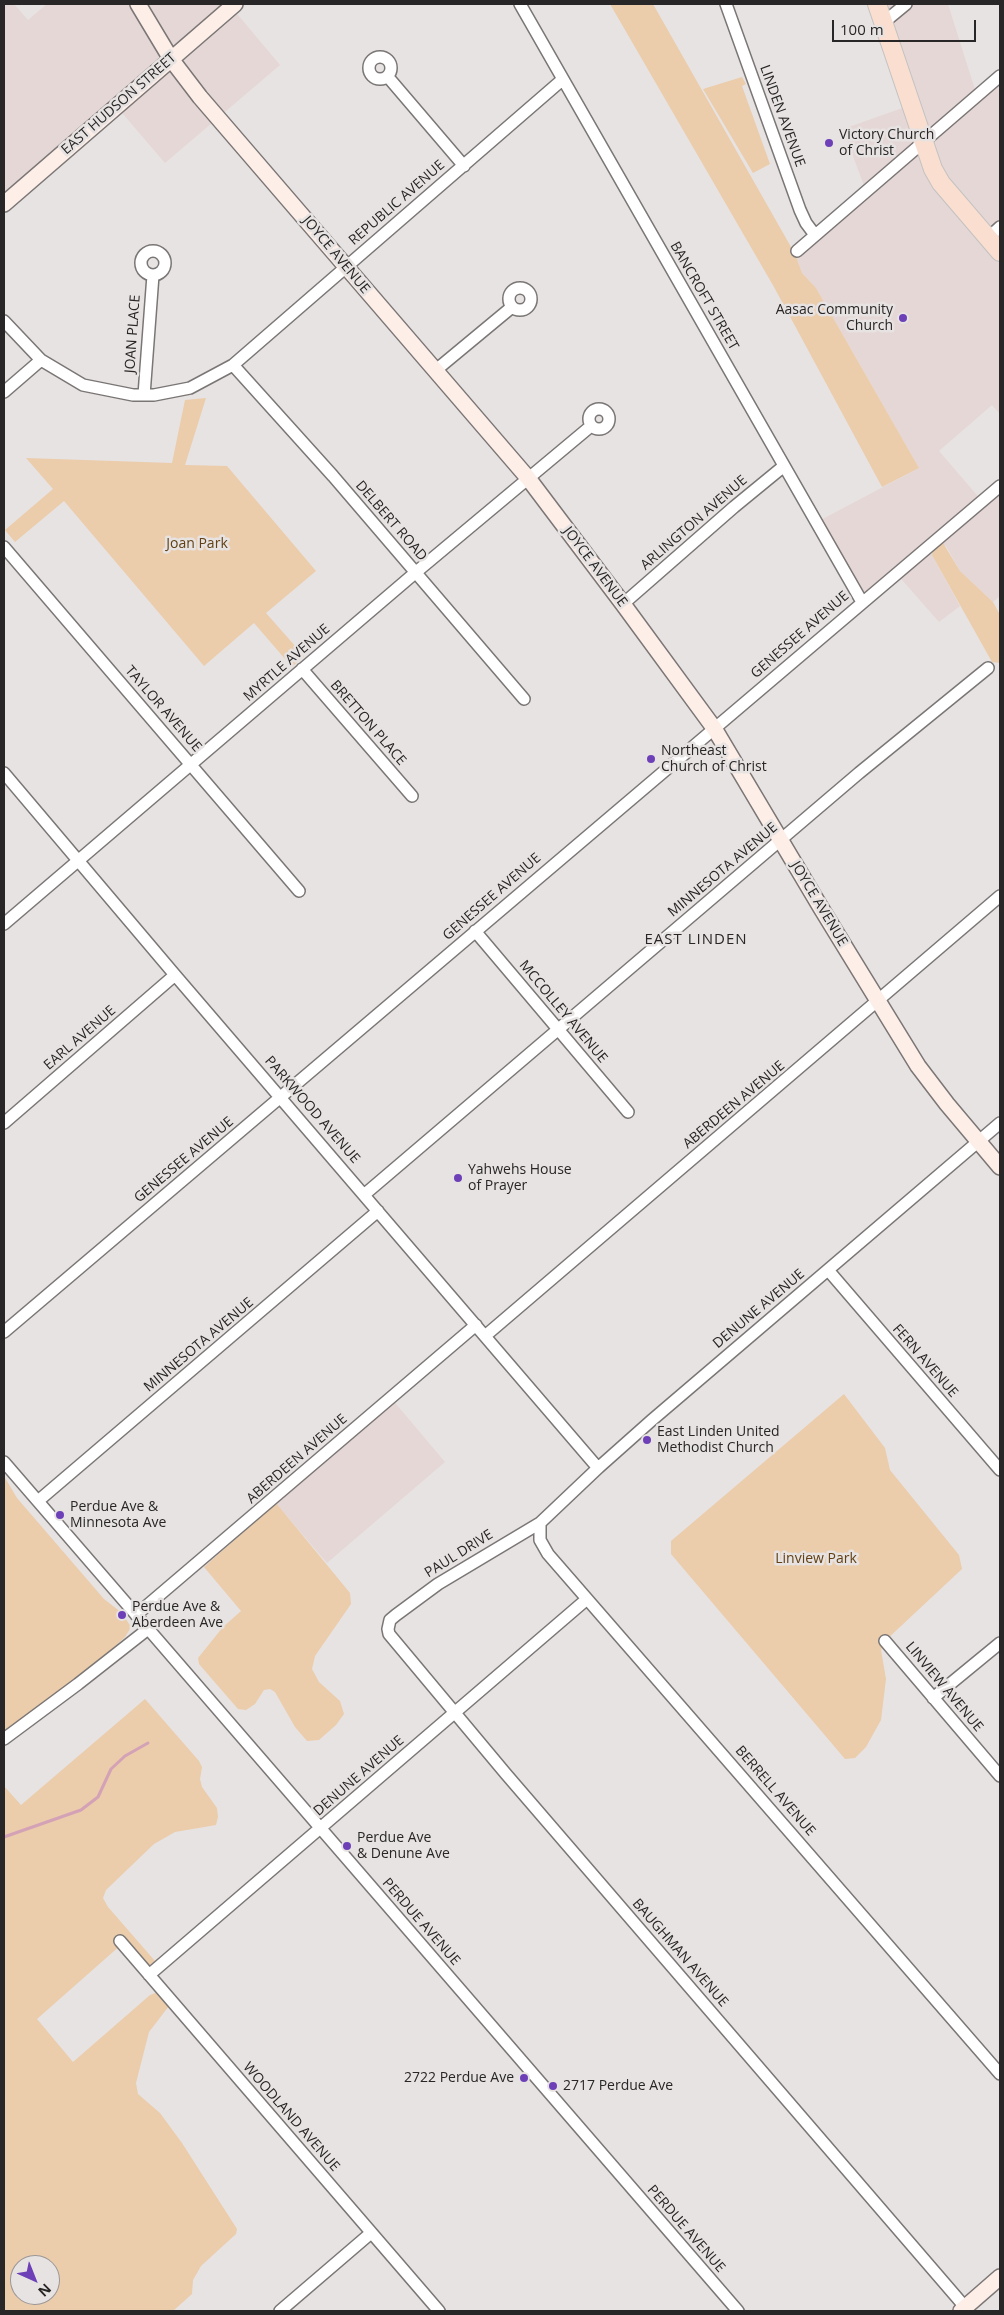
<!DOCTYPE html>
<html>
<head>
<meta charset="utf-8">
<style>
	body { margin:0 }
	#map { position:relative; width:1004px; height:2315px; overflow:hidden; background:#e7e3e2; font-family:"Open Sans",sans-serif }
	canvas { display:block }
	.frame { position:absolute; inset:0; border:5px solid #282626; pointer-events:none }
	.north { position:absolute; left:10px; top:2255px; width:50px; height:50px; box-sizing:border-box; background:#e7e3e2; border:1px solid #9b9797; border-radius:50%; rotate:136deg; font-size:14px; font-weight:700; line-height:20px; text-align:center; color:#282626 }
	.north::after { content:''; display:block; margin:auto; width:18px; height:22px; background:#6d40b8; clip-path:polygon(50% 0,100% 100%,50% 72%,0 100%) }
	.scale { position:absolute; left:832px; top:20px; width:144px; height:22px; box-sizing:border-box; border:2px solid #282626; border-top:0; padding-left:6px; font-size:15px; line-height:18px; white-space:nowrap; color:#282626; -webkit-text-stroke:4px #e7e3e2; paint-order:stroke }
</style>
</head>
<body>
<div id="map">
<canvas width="1004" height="2315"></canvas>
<div class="frame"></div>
<div class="north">N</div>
<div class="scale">100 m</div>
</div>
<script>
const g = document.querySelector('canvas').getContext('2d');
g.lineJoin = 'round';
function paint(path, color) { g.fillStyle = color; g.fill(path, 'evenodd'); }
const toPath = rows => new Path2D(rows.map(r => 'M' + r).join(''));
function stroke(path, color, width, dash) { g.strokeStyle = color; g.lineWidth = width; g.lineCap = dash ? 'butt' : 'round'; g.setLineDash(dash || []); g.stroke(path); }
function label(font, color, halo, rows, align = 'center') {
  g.font = font + ' "Open Sans",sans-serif'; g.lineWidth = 5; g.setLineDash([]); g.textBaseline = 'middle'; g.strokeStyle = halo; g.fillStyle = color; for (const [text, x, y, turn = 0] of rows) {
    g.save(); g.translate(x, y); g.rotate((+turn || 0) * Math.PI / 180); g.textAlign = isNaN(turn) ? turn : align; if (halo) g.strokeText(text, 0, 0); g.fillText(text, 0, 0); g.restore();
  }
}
const built = toPath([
	[4,4,14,4,28,20,47,4,224,4,238,15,280,65,165,163,117,107,4,205],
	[876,4,948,4,977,96,1000,76,1000,414,992,405,939,451,982,501,994,491,1000,498,1000,596,993,602,960,571,946,546,932,555,960,606,939,622,896,573,864,601,817,522,919,468,816,288,802,273,795,254,866,191,843,129,911,105],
	[391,1398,445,1462,327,1563,272,1499]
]);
const green = toPath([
	[610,4,653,4,795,254,802,273,816,288,919,468,882,487,774,287],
	[742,77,746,84,742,86,770,164,753,173,703,89],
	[206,398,185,465,227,466,316,571,266,613,304,656,292,667,254,623,204,666,64,501,15,542,5,530,53,489,26,458,172,463,185,400],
	[943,543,960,571,993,602,1000,615,1000,663,992,662,932,555,935,547],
	[844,1394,885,1448,890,1470,959,1555,962,1569,885,1641,881,1650,886,1679,881,1720,866,1747,855,1758,845,1759,671,1554,671,1541],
	[4,1476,17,1498,104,1599,122,1613,131,1627,125,1637,84,1675,4,1737],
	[276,1503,350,1593,351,1604,315,1656,312,1669,319,1682,340,1701,344,1714,336,1725,319,1740,307,1741,295,1727,275,1692,270,1689,264,1690,255,1704,246,1710,238,1709,199,1664,198,1658,223,1627,241,1611,204,1567],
	[145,1699,199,1761,202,1767,200,1779,202,1787,217,1808,218,1817,216,1825,175,1832,154,1844,106,1890,103,1898,108,1907,155,1961,151,1968,122,1944,37,2019,73,2062,150,1995,158,1992,169,2006,149,2032,136,2083,138,2094,160,2113,182,2143,237,2229,236,2234,201,2266,193,2280,192,2294,173,2311,4,2311,4,1786,21,1805],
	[20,2265,50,2265,50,2295,20,2295]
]);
const stream = toPath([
	[4,1837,81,1810,98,1797,111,1769,125,1756,148,1743]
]);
const street = toPath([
	[520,4,862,602],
	[726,4,800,210,806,223,815,235],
	[883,23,906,4],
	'369 68a11 11 0 1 1 22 0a11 11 0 1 1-22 0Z',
	[388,77,464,166],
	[988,238,1000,227],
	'141 263a12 12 0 1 1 24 0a12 12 0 1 1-24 0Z',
	[797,251,1000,76],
	'509 299a11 11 0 1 1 22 0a11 11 0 1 1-22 0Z',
	[4,321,41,360,83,385,133,395,154,395,190,388,233,365,562,80],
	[233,365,333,476,524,699],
	[436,370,512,307],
	[4,392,41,360],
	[144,395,153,275],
	'589 419a10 10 0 1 1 20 0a10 10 0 1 1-20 0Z',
	[4,547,299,891],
	[623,604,734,507,784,466],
	[302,669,412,796],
	[4,773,175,975,598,1468],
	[4,924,415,573,591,426],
	[475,931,628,1112],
	[4,1123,175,975],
	[365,1194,859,773,988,668],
	[828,1270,1000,1470],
	[4,1332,1000,486],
	[485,1336,1000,896],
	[4,1462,738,2311],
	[38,1501,378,1211],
	[540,1523,540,1540,548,1554,1000,2074],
	[136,1615,476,1325],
	[885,1641,1000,1776],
	[933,1698,1000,1643],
	[4,1739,78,1684,148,1629],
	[120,1941,439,2311],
	[149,1975,587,1599],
	[965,2307,506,1774,389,1634,388,1629,390,1620,396,1615,438,1584,540,1523,598,1468,652,1420,1000,1123],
	[280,2311,371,2233]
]);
const secondary = toPath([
	[138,4,171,59,200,97,528,478,623,604,714,728,821,908,918,1066,947,1104,1000,1167],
	[4,204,235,4],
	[961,2311,1000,2277]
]);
const primary = toPath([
	[877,4,933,169,941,183,1000,252]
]);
const markers = [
	[829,143,5,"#6d40b8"],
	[903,318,5,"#6d40b8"],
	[651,759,5,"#6d40b8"],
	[458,1178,5,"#6d40b8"],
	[647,1440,5,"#6d40b8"],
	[60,1515,5,"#6d40b8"],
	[122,1615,5,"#6d40b8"],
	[347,1846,5,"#6d40b8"],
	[524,2078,5,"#6d40b8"],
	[553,2086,5,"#6d40b8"]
];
const streetNames = [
	["EAST HUDSON STREET",119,104,-41],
	["LINDEN AVENUE",782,116,70],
	["REPUBLIC AVENUE",397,203,-41],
	["JOYCE AVENUE",336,255,50],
	["BANCROFT STREET",704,296,60],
	["JOAN PLACE",133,334,-86],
	["DELBERT ROAD",391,521,49],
	["ARLINGTON AVENUE",694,523,-41],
	["JOYCE AVENUE",595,567,53],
	["GENESSEE AVENUE",800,635,-41],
	["MYRTLE AVENUE",287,663,-41],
	["TAYLOR AVENUE",163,709,49],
	["BRETTON PLACE",368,723,49],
	["MINNESOTA AVENUE",723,870,-40],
	["GENESSEE AVENUE",492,897,-41],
	["JOYCE AVENUE",819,904,59],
	["MCCOLLEY AVENUE",563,1012,50],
	["EARL AVENUE",80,1038,-41],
	["ABERDEEN AVENUE",734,1105,-40],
	["PARKWOOD AVENUE",312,1110,49],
	["GENESSEE AVENUE",184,1160,-40],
	["DENUNE AVENUE",759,1309,-40],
	["MINNESOTA AVENUE",199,1345,-40],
	["FERN AVENUE",925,1361,49],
	["ABERDEEN AVENUE",297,1459,-41],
	["PAUL DRIVE",459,1554,-32],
	["LINVIEW AVENUE",944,1687,50],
	["DENUNE AVENUE",359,1776,-41],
	["BERRELL AVENUE",775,1791,49],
	["PERDUE AVENUE",421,1922,49],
	["BAUGHMAN AVENUE",680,1953,49],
	["WOODLAND AVENUE",291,2117,49],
	["PERDUE AVENUE",686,2229,49]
];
const poiNames = [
	["Victory Church",839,135],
	["of Christ",839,151],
	["Aasac Community",893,310,"right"],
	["Church",893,326,"right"],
	["Northeast",661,751],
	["Church of Christ",661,767],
	["Yahwehs House",468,1170],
	["of Prayer",468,1186],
	["East Linden United",657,1432],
	["Methodist Church",657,1448],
	["Perdue Ave &",70,1507],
	["Minnesota Ave",70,1523],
	["Perdue Ave &",132,1607],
	["Aberdeen Ave",132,1623],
	["Perdue Ave",357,1838],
	["& Denune Ave",357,1854],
	["2722 Perdue Ave",514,2078,"right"],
	["2717 Perdue Ave",563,2086]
];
const parkNames = [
	["Joan Park",197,544],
	["Linview Park",816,1559]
];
const neighbourhoodNames = [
	["EAST LINDEN",696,940]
];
paint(built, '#e5d7d5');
paint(green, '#ebccab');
stroke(stream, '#d4a2b6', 3);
stroke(street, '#7a7675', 14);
stroke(secondary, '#7a7675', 18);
stroke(primary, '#c3c2c2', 20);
stroke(street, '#fff', 11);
stroke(secondary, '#fdeee7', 15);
stroke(primary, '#fadecf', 18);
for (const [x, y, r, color] of markers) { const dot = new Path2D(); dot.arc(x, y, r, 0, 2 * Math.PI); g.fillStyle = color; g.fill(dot); stroke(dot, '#e7e3e2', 2); }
label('14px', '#282626', '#e7e3e2', streetNames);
label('14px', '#282626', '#e7e3e2', poiNames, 'left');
label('14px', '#624014', '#e7e3e2', parkNames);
g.letterSpacing = '1px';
label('15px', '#282626', '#e7e3e2', neighbourhoodNames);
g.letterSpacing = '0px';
</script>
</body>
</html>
